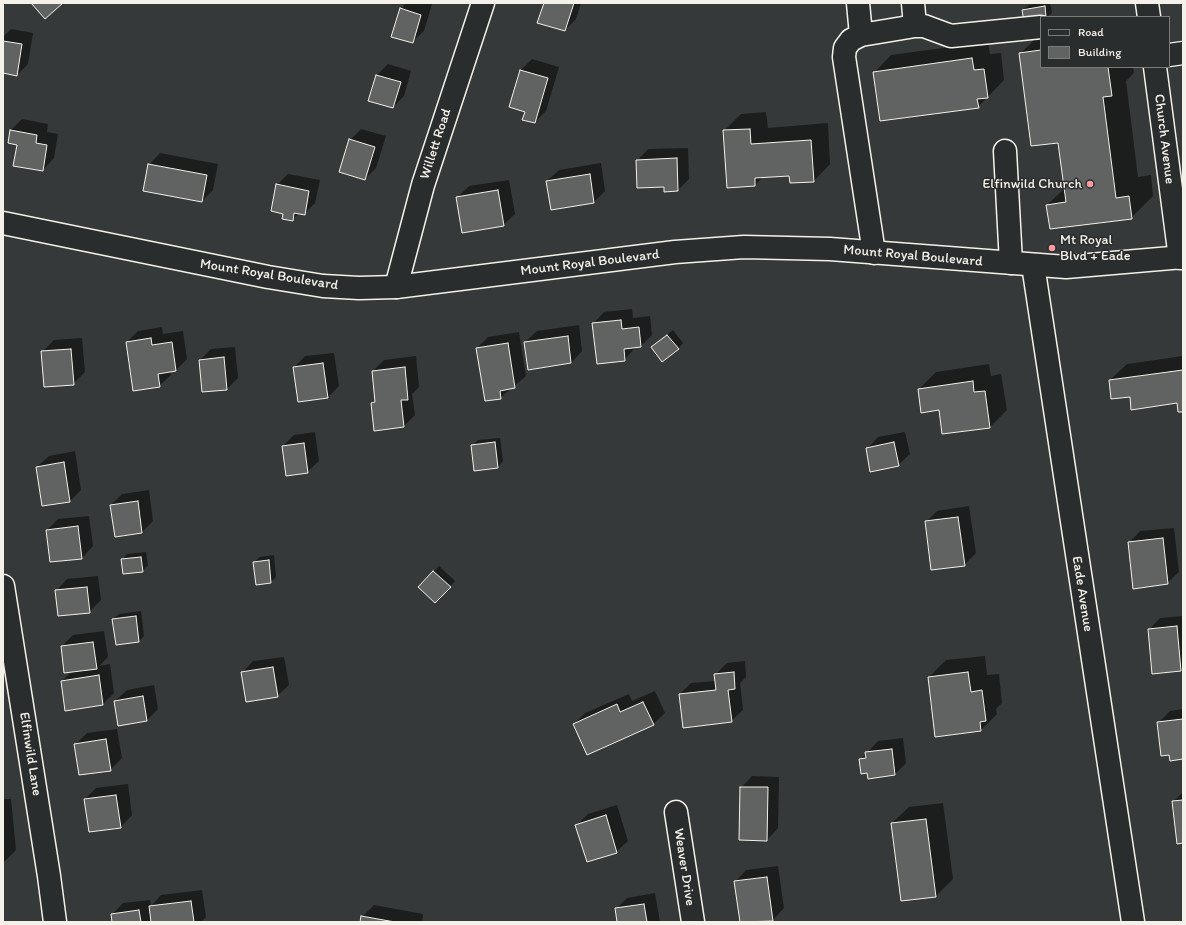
<!DOCTYPE html>
<html>
<head>
<meta charset="utf-8">
<style>
	body { margin:0 }
	#map { position:relative; width:1186px; height:925px; overflow:hidden; background:#363939; font-family:Itim,sans-serif }
	canvas { display:block }
	.frame { position:absolute; inset:0; border:4px solid #f4f1e8; pointer-events:none }
	.legend { position:absolute; left:1040px; top:16px; width:130px; height:52px; box-sizing:border-box; background:#2a2d2e; border:1px solid #7b7b78; margin:0; padding:5px 7px; list-style:none; font-size:12px; color:#f4f1e8 }
	.legend li { display:flex; align-items:center; gap:8px; height:20px }
	.legend b { width:20px; border:1px solid #7b7b78 }
</style>
</head>
<body>
<div id="map">
<canvas width="1186" height="925"></canvas>
<div class="frame"></div>
<ul class="legend">
<li><b style="height:5px;background:#2a2d2e"></b>Road</li>
<li><b style="height:11px;background:#616362"></b>Building</li>
</ul>
</div>
<script>
const g = document.querySelector('canvas').getContext('2d');
g.lineJoin = 'round';
function paint(path, color) { g.fillStyle = color; g.fill(path, 'evenodd'); }
const toPath = rows => new Path2D(rows.map(r => 'M' + r).join(''));
function stroke(path, color, width, dash) { g.strokeStyle = color; g.lineWidth = width; g.lineCap = dash ? 'butt' : 'round'; g.setLineDash(dash || []); g.stroke(path); }
function label(font, color, halo, rows, align = 'center') {
  g.font = font + ' Itim,sans-serif'; g.lineWidth = 3; g.setLineDash([]); g.textBaseline = 'middle'; g.strokeStyle = halo; g.fillStyle = color; for (const [text, x, y, turn = 0] of rows) {
    g.save(); g.translate(x, y); g.rotate((+turn || 0) * Math.PI / 180); g.textAlign = isNaN(turn) ? turn : align; if (halo) g.strokeText(text, 0, 0); g.fillText(text, 0, 0); g.restore();
  }
}
const shadow = toPath([
	[406,3,432,4,424,31,412,42,401,9],
	[545,3,581,3,576,19,565,30],
	[1040,3,1050,3,1052,13,1047,17,1041,17,1023,10,1029,5],
	[11,29,33,33,28,64,17,75,3,72,3,37],
	[1041,33,1041,67,1133,67,1134,73,1126,81,1138,177,1151,175,1153,196,1131,218,1047,205,1065,188,1059,142,1020,54],
	[988,42,990,54,1001,53,1004,80,978,107,875,72,891,55],
	[532,59,559,67,546,111,535,122,526,111,521,70],
	[388,64,411,71,404,96,393,107,370,100,377,75],
	[766,112,768,128,828,123,830,164,814,181,790,175,763,177,755,185,724,131,741,114],
	[22,119,48,124,47,132,58,134,54,158,43,170,18,144,11,130],
	[361,129,386,136,376,168,365,179,350,140],
	[688,148,689,179,678,190,665,186,637,161,648,149],
	[160,153,218,164,213,190,202,201,149,165],
	[601,163,605,191,594,202,547,181,559,170],
	[288,174,320,180,315,203,304,214,299,213,292,220,284,213,277,185],
	[509,180,515,214,503,225,458,197,469,186],
	[632,309,633,318,650,316,652,335,641,346,636,347,624,360,593,324,604,312],
	[579,325,582,351,571,363,529,368,525,342,537,331],
	[162,327,163,334,183,331,187,359,176,370,170,371,171,375,159,386,127,342,138,331],
	[673,330,683,343,678,349,658,342],
	[519,332,526,376,500,398,477,348,488,337],
	[82,338,85,372,73,384,42,352,54,340],
	[235,347,238,378,227,389,200,360,211,349],
	[334,353,339,386,328,397,294,368,305,356],
	[416,356,419,387,412,394,415,415,404,426,372,403,376,399,373,371,384,360],
	[1183,356,1183,411,1178,402,1131,395,1110,380,1127,364],
	[989,364,991,376,1001,374,1007,410,990,427,940,409,919,389,936,372],
	[315,432,319,461,307,472,283,446,294,435],
	[905,432,910,454,898,465,867,449,878,437],
	[500,438,503,461,498,467,472,446,478,440],
	[75,451,81,490,70,501,43,505,37,467,49,456],
	[149,490,153,521,142,532,111,505,122,494],
	[969,506,976,553,964,565,926,522,937,511],
	[89,516,93,546,82,558,47,530,58,519],
	[1174,528,1179,572,1167,583,1129,543,1140,531],
	[146,552,148,565,142,571,122,560,127,554],
	[274,555,276,577,271,582,257,584,254,562,260,557],
	[439,566,455,581,441,596,419,587],
	[98,576,101,600,89,612,56,591,67,579],
	[141,611,144,636,139,641,113,619,119,614],
	[1183,616,1183,668,1181,670,1153,673,1149,630,1160,618],
	[104,631,108,657,99,666,110,664,114,693,103,704,66,710,62,681,72,671,62,646,73,635],
	[985,656,987,675,999,674,1002,703,996,709,997,714,980,731,929,677,946,660],
	[284,657,289,685,277,696,242,673,253,661],
	[745,661,746,677,740,683,743,710,731,721,680,694,691,683,716,681,715,675,727,663],
	[154,685,158,709,147,720,115,701,127,690],
	[655,691,665,713,653,724,574,724,585,713,629,694,632,701],
	[1183,709,1183,758,1159,722,1170,711],
	[117,729,122,758,110,770,75,745,87,733],
	[903,738,906,763,895,774,868,772,860,760,878,741],
	[752,776,779,777,778,828,767,840,740,839,741,788],
	[128,784,132,815,121,827,85,799,96,788],
	[1183,792,1183,842,1173,802],
	[3,799,11,799,16,850,3,863],
	[943,803,953,879,936,896,892,823,909,807],
	[617,805,628,841,616,852,577,825,588,814],
	[778,866,784,908,773,920,741,922,735,882,746,870],
	[202,890,206,917,201,922,113,922,112,915,123,903,150,900,151,906,161,895],
	[655,893,660,922,618,922,616,909,627,898],
	[374,905,423,914,422,922,361,922,362,917]
]);
const building = toPath([
	[31,3,63,3,45,19,31,3],
	[544,3,574,3,565,31,537,23,544,3],
	[1045,6,1046,17,1024,22,1022,10,1045,6],
	[400,8,421,15,413,43,391,37,400,8],
	[3,41,22,44,17,76,3,73,3,41],
	[1041,50,1041,67,1108,67,1112,96,1103,97,1116,198,1129,196,1132,219,1050,229,1046,205,1066,202,1058,143,1031,146,1019,53,1041,50],
	[972,58,974,70,984,69,988,98,977,99,979,108,880,121,873,72,972,58],
	[520,70,548,78,535,123,522,120,525,112,509,107,520,70],
	[376,75,401,82,393,108,368,101,376,75],
	[750,129,751,144,811,140,814,182,790,183,789,176,755,178,755,186,727,188,723,130,750,129],
	[10,130,37,135,36,143,47,145,43,171,13,166,17,145,8,143,10,130],
	[349,139,375,147,365,180,339,172,349,139],
	[677,158,678,191,664,192,664,187,637,188,636,160,677,158],
	[148,164,207,175,202,202,143,191,148,164],
	[590,174,594,203,551,210,546,181,590,174],
	[276,184,309,191,305,215,294,213,293,221,282,219,283,214,271,211,276,184],
	[498,190,504,226,462,233,456,197,498,190],
	[621,320,622,329,639,327,641,347,624,349,625,361,597,364,592,323,621,320],
	[667,335,679,349,662,362,651,347,667,335],
	[568,336,571,363,528,370,524,342,568,336],
	[151,338,152,345,172,342,176,371,158,374,160,387,133,391,126,342,151,338],
	[508,343,515,388,500,391,501,399,485,401,476,348,508,343],
	[71,349,74,385,44,387,41,351,71,349],
	[224,357,227,390,202,392,199,360,224,357],
	[323,363,328,398,298,402,293,367,323,363],
	[405,367,408,400,401,400,404,427,374,431,371,403,375,402,372,371,405,367],
	[1183,370,1183,412,1178,412,1177,403,1131,410,1130,397,1111,399,1109,380,1183,370],
	[973,381,974,392,985,391,990,428,942,434,939,410,921,413,918,389,973,381],
	[495,442,498,468,474,471,471,445,495,442],
	[894,442,899,466,870,472,866,448,894,442],
	[304,443,308,473,286,476,282,446,304,443],
	[64,462,70,502,42,506,36,467,64,462],
	[138,501,142,533,115,537,110,505,138,501],
	[958,517,965,566,931,570,925,521,958,517],
	[78,526,82,559,50,562,46,530,78,526],
	[1163,538,1168,584,1133,589,1128,542,1163,538],
	[141,557,143,572,123,574,121,559,141,557],
	[269,560,271,583,256,585,253,562,269,560],
	[433,571,451,587,435,603,418,587,433,571],
	[87,587,90,613,58,616,55,590,87,587],
	[136,616,139,642,116,645,112,619,136,616],
	[1177,626,1181,671,1152,674,1148,629,1177,626],
	[93,642,97,669,64,673,61,646,93,642],
	[273,667,278,697,246,702,241,672,273,667],
	[734,672,735,689,728,690,732,722,683,728,679,694,716,690,714,674,734,672],
	[968,672,971,692,982,690,986,721,980,722,981,731,935,737,928,677,968,672],
	[99,675,103,705,65,711,61,681,99,675],
	[143,696,147,721,118,726,114,701,143,696],
	[643,702,654,725,587,755,573,724,617,704,620,712,643,702],
	[1183,719,1183,759,1170,761,1169,755,1161,756,1157,722,1183,719],
	[106,739,111,771,79,775,74,744,106,739],
	[892,749,895,775,868,779,867,773,861,774,859,759,866,758,865,752,892,749],
	[740,787,768,787,767,841,739,840,740,787],
	[116,795,121,828,89,832,84,799,116,795],
	[1183,800,1183,843,1177,844,1172,801,1183,800],
	[606,815,617,853,587,862,575,825,606,815],
	[926,819,936,897,901,901,891,823,926,819],
	[767,877,773,921,740,922,734,881,767,877],
	[191,901,194,922,151,922,149,906,191,901],
	[644,904,647,922,617,922,615,908,644,904],
	[139,910,141,922,112,922,111,914,139,910],
	[361,916,395,922,360,922,361,916]
]);
const minor = toPath([
	[858,3,861,35],
	[913,3,915,26],
	[1147,3,1149,17],
	[1169,55,1183,53],
	[1155,67,1180,258],
	[1005,151,1011,263],
	[874,253,844,57,845,48,851,40,861,35,915,26,924,26,951,36,1041,27],
	[1033,265,1133,922],
	[396,287,423,185,483,3],
	[3,586,49,876,55,922],
	[676,812,693,922]
]);
const major = toPath([
	[3,223,268,277,323,286,359,288,396,287,675,252,744,247,830,249,1066,267,1183,257]
]);
const markers = [
	[1090,184,4,"#ff9aa2"],
	[1052,248,4,"#ff9aa2"]
];
const streetNames = [
	["Church Avenue",1164,139,83],
	["Willett Road",436,144,-72],
	["Mount Royal Boulevard",913,256,5],
	["Mount Royal Boulevard",590,263,-7],
	["Mount Royal Boulevard",269,275,9],
	["Eade Avenue",1082,594,81],
	["Elfinwild Lane",30,754,81],
	["Weaver Drive",684,867,81]
];
const poiNames = [
	["Elfinwild Church",1082,184],
	["Mt Royal",1060,240,"left"],
	["Blvd + Eade",1060,256,"left"]
];
paint(shadow, '#0007');
paint(building, '#616362');
stroke(building, '#f4f1e8', 1);
stroke(minor, '#f4f1e8', 25);
stroke(major, '#f4f1e8', 25);
stroke(minor, '#2a2d2e', 22);
stroke(major, '#2a2d2e', 22);
for (const [x, y, r, color] of markers) { const dot = new Path2D(); dot.arc(x, y, r, 0, 2 * Math.PI); g.fillStyle = color; g.fill(dot); stroke(dot, '#2a2d2e', 1.5); }
label('14px', '#f4f1e8', '#2a2d2e', streetNames);
label('14px', '#f4f1e8', '#2a2d2e', poiNames, 'right');
</script>
</body>
</html>
